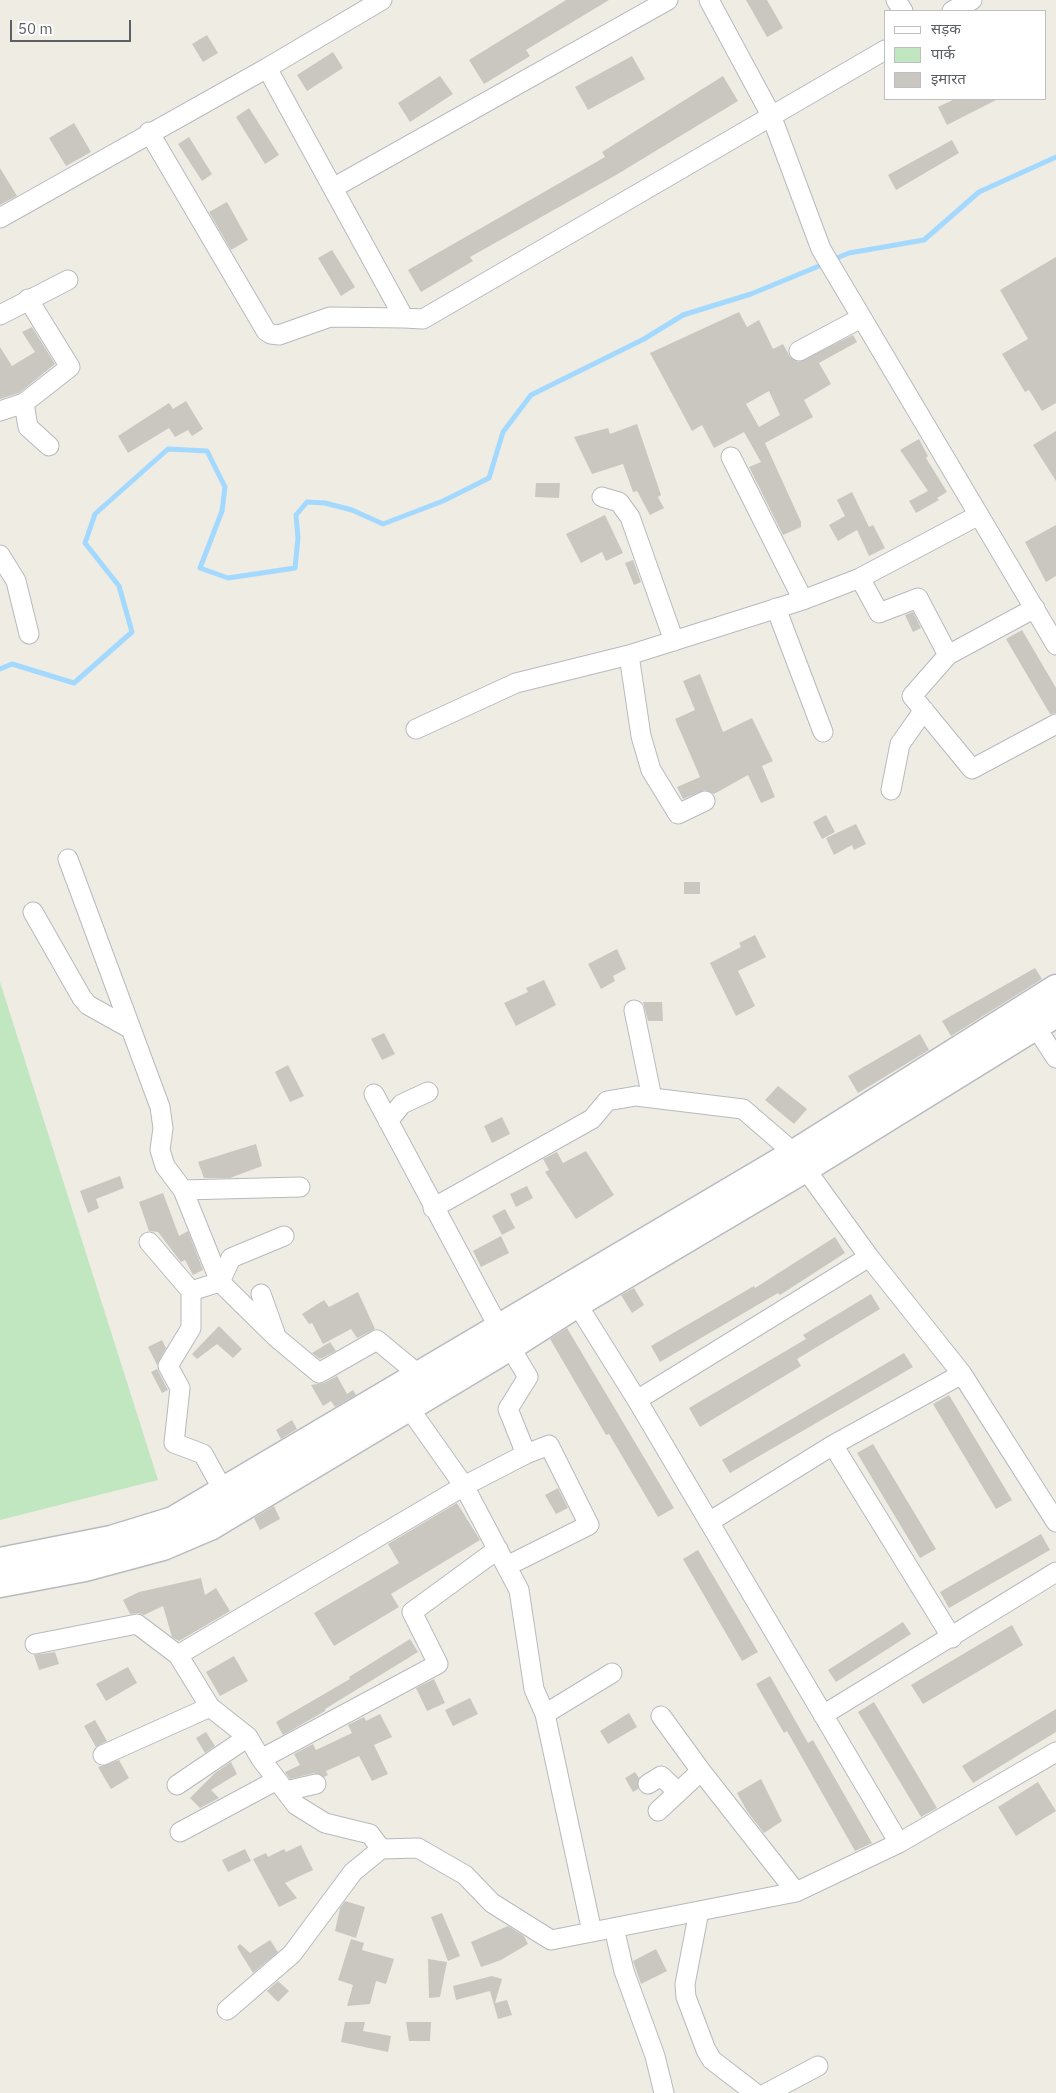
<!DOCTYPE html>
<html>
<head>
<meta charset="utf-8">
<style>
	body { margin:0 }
	#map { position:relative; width:1056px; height:2093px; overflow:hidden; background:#efece4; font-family:"IBM Plex Sans","Noto Sans Devanagari",sans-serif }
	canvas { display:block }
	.legend { position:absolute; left:884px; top:10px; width:162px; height:90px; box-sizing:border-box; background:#fff; border:1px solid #bebfc1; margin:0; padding:6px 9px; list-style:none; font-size:15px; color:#5c6065 }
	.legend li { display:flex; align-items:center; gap:10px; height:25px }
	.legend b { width:25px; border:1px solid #bebfc1 }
	.scale { position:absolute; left:10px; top:20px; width:121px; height:22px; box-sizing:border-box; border:2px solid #5c6065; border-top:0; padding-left:6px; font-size:15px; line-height:18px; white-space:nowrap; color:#5c6065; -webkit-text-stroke:4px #fff; paint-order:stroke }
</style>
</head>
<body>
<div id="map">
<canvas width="1056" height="2093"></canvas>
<ul class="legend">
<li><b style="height:6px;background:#fff"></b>सड़क</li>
<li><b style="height:14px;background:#c0e7c0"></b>पार्क</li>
<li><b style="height:14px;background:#cac7c1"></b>इमारत</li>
</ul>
<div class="scale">50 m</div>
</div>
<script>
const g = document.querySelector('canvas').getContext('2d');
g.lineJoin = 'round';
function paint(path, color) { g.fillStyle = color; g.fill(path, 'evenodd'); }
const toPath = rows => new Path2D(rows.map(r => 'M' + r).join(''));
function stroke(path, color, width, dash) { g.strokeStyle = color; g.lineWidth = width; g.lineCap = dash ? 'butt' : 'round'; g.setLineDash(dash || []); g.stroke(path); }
const green = toPath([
	[0,982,158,1480,0,1520]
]);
const stream = toPath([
	[832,260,849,253,924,240,979,192,1056,157],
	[0,669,12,664,74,683,132,632,119,586,85,543,95,514,168,449,207,451,225,487,222,511,200,568,228,578,295,568,298,538,296,515,307,502,325,503,352,510,383,524,443,501,489,478,503,432,531,395,644,339,683,315,751,294,824,264]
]);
const building = toPath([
	[566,0,609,0,526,50,530,56,484,84,469,60],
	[746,0,767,0,783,28,767,37],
	[207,35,218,53,203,62,192,44],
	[333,52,343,68,307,91,297,75],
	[632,56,645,79,588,110,575,87],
	[440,76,453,94,410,122,398,103],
	[723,76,738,101,616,175,470,257,473,261,421,292,408,270,605,157,602,152],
	[955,99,998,99,947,125,938,107],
	[249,108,279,155,265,164,236,117],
	[74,123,91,152,66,166,49,138],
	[189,137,212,174,202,181,178,144],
	[952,140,959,153,896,190,888,175],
	[0,168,17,196,0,205],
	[227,202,248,240,231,250,209,212],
	[332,250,355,287,341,296,318,258],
	[1056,257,1056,403,1042,411,1029,390,1025,392,1002,354,1028,339,1000,290],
	[739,312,747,327,759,320,773,349,783,344,790,357,798,362,853,335,857,342,819,363,831,384,804,400,813,417,765,443,801,522,801,527,783,535,749,467,761,462,744,432,714,448,702,425,692,431,650,353],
	[769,391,780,415,759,427,746,404],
	[32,327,55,364,19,393,0,399,0,347,12,366,35,352,22,332],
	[186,401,203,429,192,436,188,430,175,437,169,428,128,453,118,436,169,403,173,409],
	[637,424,661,495,658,497,664,508,650,515,637,491,633,492,623,464,592,474,574,437,608,428,610,434],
	[1056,431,1056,481,1033,445],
	[919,439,928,456,926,458,947,492,937,498,939,500,916,513,909,501,928,491,900,450],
	[536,483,560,483,559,498,535,497],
	[852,492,869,527,873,525,885,548,869,556,857,530,838,541,829,525,845,516,837,500],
	[605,515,623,553,606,561,602,552,581,563,566,534],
	[1056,525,1056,576,1046,582,1025,542],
	[633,560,641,582,634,585,625,563],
	[913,612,921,628,913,632,905,615],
	[1022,630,1056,688,1056,713,1050,714,1006,639],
	[700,674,723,732,752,718,773,761,762,766,775,797,761,803,748,775,714,794,705,790,683,799,677,787,700,777,675,719,695,710,683,681],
	[826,815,835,832,822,839,813,822],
	[856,824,866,844,854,850,852,845,834,855,826,838],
	[684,882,700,882,700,894,684,894],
	[755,935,766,957,738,971,755,1006,736,1016,710,963,741,947,739,943],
	[617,949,626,969,613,976,615,981,601,989,588,964],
	[1035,968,1042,979,951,1036,942,1021],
	[544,980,556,1005,516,1026,504,1003,528,992,526,988],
	[643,1002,662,1002,663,1021,648,1021],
	[384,1033,395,1054,382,1060,371,1039],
	[920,1034,929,1050,858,1093,848,1076],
	[288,1065,304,1096,290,1102,275,1072],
	[778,1086,807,1109,794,1124,765,1100],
	[502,1117,510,1134,492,1143,484,1126],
	[256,1144,262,1166,230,1178,204,1178,198,1162],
	[586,1151,614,1195,576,1219,545,1172,549,1170,543,1159,557,1152,563,1163],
	[120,1176,124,1188,96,1199,99,1208,88,1213,80,1191],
	[527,1186,533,1198,516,1207,510,1194],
	[163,1193,179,1236,188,1231,203,1270,193,1275,185,1260,181,1262,158,1232,149,1231,139,1202],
	[505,1209,515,1228,502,1235,492,1216],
	[501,1236,509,1253,481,1267,473,1251],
	[835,1237,845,1253,780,1295,778,1293,660,1362,651,1346,754,1286,755,1288],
	[634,1288,644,1305,632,1313,621,1295],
	[358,1292,375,1329,357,1338,351,1329,323,1344,312,1323,309,1324,302,1314,324,1300,329,1307],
	[871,1294,880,1309,797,1359,801,1366,700,1427,689,1408,806,1339,803,1335],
	[219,1326,242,1349,233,1358,217,1344,197,1359,192,1354],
	[567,1328,674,1508,658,1517,609,1434,606,1435,550,1339],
	[162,1340,166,1348,157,1365,148,1347],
	[330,1342,336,1351,320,1359,312,1353],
	[904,1353,913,1367,730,1473,722,1460],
	[157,1369,168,1390,162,1393,151,1372],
	[337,1376,347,1394,353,1390,356,1395,335,1407,331,1401,323,1406,311,1385,324,1383],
	[949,1395,1012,1500,996,1509,933,1404],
	[292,1420,297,1429,281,1439,276,1430],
	[873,1444,936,1549,920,1558,857,1453],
	[558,1488,568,1508,556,1514,545,1495],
	[457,1503,480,1540,391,1594,399,1607,334,1646,314,1613,399,1563,388,1544],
	[274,1506,280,1519,260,1530,254,1518],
	[1041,1534,1050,1550,949,1608,940,1592],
	[698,1550,758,1652,742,1661,683,1559],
	[201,1578,205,1595,216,1588,230,1611,179,1641,172,1637,163,1606,144,1615,139,1613,130,1614,123,1600,139,1592],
	[903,1622,911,1634,836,1682,828,1670],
	[1012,1625,1023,1645,923,1704,911,1685],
	[410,1639,418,1652,325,1709,325,1711,283,1735,276,1722,350,1679,349,1677],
	[55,1652,59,1664,39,1670,34,1655],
	[234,1656,248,1681,220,1696,206,1672],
	[128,1667,137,1683,106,1701,96,1684],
	[770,1676,808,1743,813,1740,872,1843,855,1851,787,1731,784,1733,756,1684],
	[434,1679,445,1703,427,1711,416,1688],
	[470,1698,478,1714,453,1726,445,1710],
	[874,1702,937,1808,921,1817,858,1712],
	[1056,1709,1056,1732,973,1783,962,1766],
	[629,1713,637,1727,608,1744,600,1731],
	[380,1714,392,1737,374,1745,388,1774,372,1781,359,1756,326,1771,328,1775,324,1777,314,1773,290,1779,285,1772,300,1765,294,1754,313,1744,316,1750,352,1733,348,1725,364,1717,366,1721],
	[95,1720,107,1741,96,1747,84,1726],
	[206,1732,215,1746,205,1753,196,1738],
	[119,1760,129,1778,111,1789,98,1767],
	[231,1762,237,1774,211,1790,219,1798,200,1808,190,1798,215,1773],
	[635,1772,639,1778,638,1789,633,1792,625,1778],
	[761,1779,782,1821,764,1833,747,1811,737,1793],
	[1038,1782,1056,1811,1016,1836,998,1807],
	[301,1845,313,1870,285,1883,297,1898,279,1907,253,1859,266,1853,268,1857,284,1849,286,1852],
	[245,1849,251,1861,228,1872,222,1860],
	[345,1901,365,1907,356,1938,335,1931,340,1908],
	[442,1913,460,1956,448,1961,431,1917],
	[508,1926,524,1936,528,1944,501,1960,481,1967,471,1942],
	[351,1939,364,1943,362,1950,394,1959,386,1984,376,1981,370,2004,347,2006,353,1985,338,1980],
	[270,1940,278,1952,253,1973,237,1947,240,1944,250,1953],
	[656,1949,667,1971,641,1984,633,1961],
	[428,1959,447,1962,440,1997,429,1998],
	[492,1976,502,1979,495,2003,507,2000,512,2015,498,2019,490,1991,456,2000,453,1986],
	[278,1981,289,1991,278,2002,267,1991],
	[345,2022,365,2022,363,2031,391,2036,388,2052,341,2042],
	[406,2022,431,2022,430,2041,409,2041]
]);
const street = toPath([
	[709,0,771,115,821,249,1056,645],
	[896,0,903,11],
	[952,11,972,0],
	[267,68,404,318,423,319,885,50],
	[149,132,266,331,271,334,279,335,330,317,404,318],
	[333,188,668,0],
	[0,218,267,68,382,0],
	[0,315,68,280],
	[799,351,861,318],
	[24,403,28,427,49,446],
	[0,411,24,403,70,367,28,299],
	[731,457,803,600],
	[602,497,619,502,630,517,674,641],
	[0,555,16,581,29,634],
	[860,578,879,613,918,598,948,655],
	[776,608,823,732],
	[1035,608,948,655,912,696,972,769,1056,724],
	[416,729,516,683,629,655],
	[891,790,900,744,924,710],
	[705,801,678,814,651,770,641,736,629,655,803,600,860,578,979,515],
	[68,859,160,1107,163,1128,160,1150,165,1166,183,1190,220,1282,277,1338,319,1373,377,1340,418,1374],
	[33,912,82,998,88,1005,131,1029],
	[634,1010,652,1098],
	[1035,1026,1056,1058],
	[374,1094,499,1328],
	[388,1121,402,1104,428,1092],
	[183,1190,300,1187],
	[433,1208,592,1119,607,1101,636,1096,743,1109,794,1153,869,1257,962,1374,1056,1522],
	[149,1242,191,1291,191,1328,168,1366,180,1388,174,1443,203,1454,223,1490],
	[191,1291,220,1282,231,1258,284,1236],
	[261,1294,275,1333],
	[577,1304,637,1400,899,1843],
	[510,1347,528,1377,508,1409,526,1454],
	[402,1398,464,1486,519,1590,534,1689,545,1714,592,1932],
	[637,1400,869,1257],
	[833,1445,952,1638],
	[709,1522,833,1445,962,1374],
	[35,1644,137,1624,178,1655,210,1707,248,1737,261,1759,296,1805,325,1823,370,1834,381,1849,418,1848,465,1875,492,1903,551,1940,796,1892,899,1843,1056,1752],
	[178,1655,464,1486,526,1454,549,1445,589,1525,507,1566],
	[545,1714,612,1673],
	[823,1715,1056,1572],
	[661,1716,701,1771,796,1892],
	[103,1755,210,1707],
	[261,1759,438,1664,412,1612,498,1549],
	[648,1784,661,1776,678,1792],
	[177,1785,248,1737],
	[286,1791,316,1784],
	[658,1811,701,1771],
	[180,1832,277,1780],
	[699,1911,685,1984,686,1997,706,2050,712,2060,755,2093],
	[614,1928,624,1971,655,2056,664,2093],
	[227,2010,292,1954,353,1872,381,1849],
	[767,2093,818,2066]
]);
const secondary = toPath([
	[0,1561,111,1539,173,1520,794,1153,1056,988],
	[0,1584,85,1568,163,1547,210,1527,510,1347,577,1304,805,1169,1056,1014]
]);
paint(green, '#c0e7c0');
stroke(stream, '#a3d9ff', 5);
paint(building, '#cac7c1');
stroke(street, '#b6babe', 21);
stroke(secondary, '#b7bbc0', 29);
stroke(street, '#fff', 19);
stroke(secondary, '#fff', 26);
</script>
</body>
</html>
